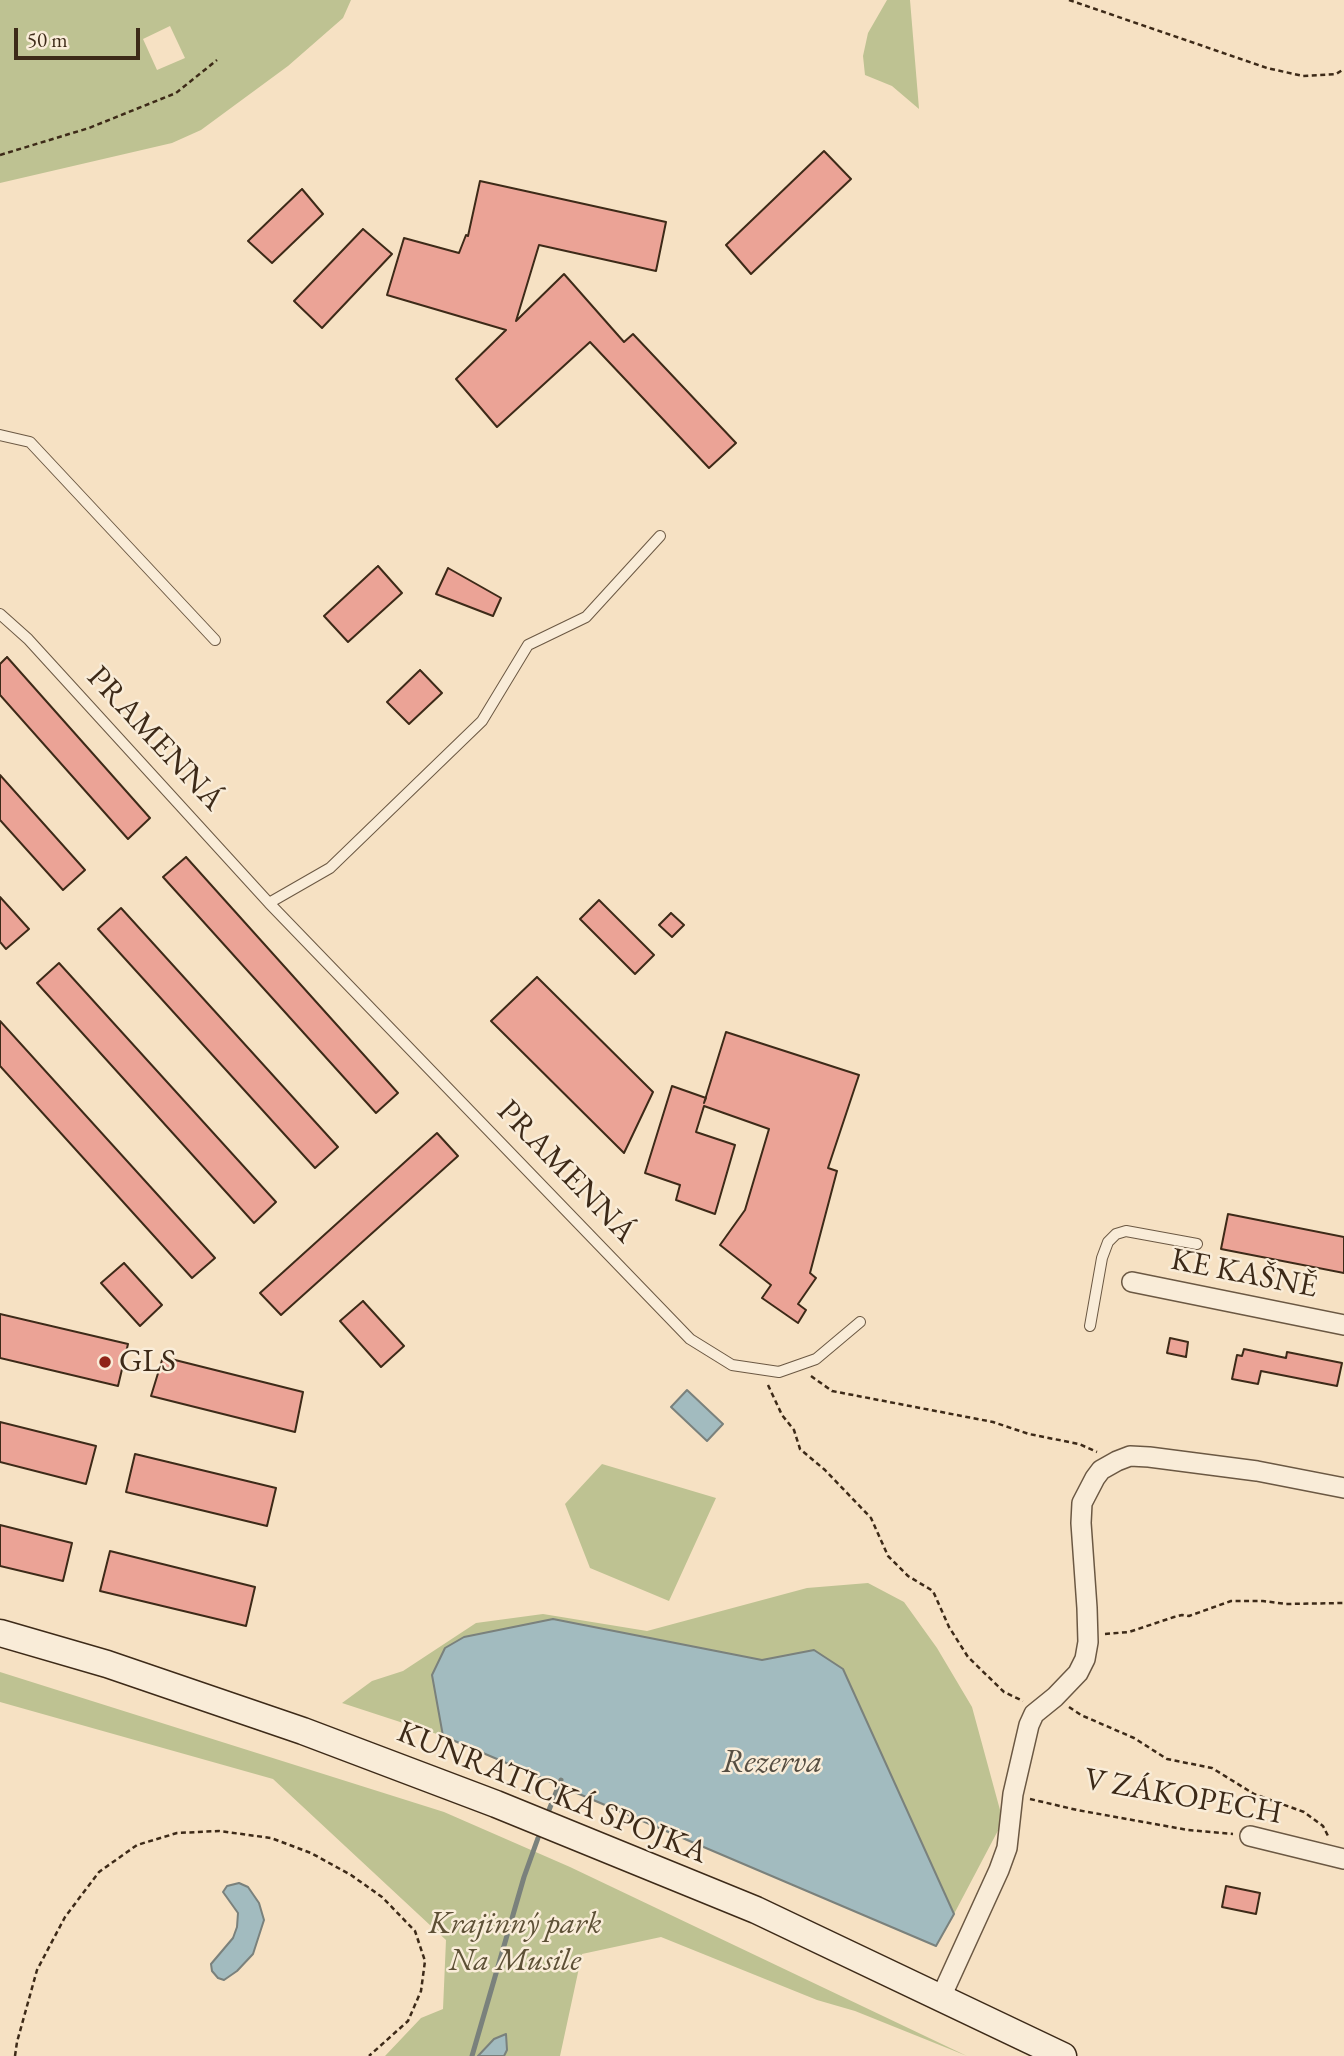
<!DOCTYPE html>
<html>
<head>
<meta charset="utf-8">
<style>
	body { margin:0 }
	#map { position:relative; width:1344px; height:2056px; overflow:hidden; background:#f6e1c3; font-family:"EB Garamond",serif }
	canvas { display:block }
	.scale { position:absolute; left:14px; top:28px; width:126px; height:32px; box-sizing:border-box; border:4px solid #3d2a18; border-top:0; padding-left:9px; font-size:21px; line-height:24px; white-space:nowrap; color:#3d2a18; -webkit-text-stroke:5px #f9ecd8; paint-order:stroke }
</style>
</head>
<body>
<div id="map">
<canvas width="1344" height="2056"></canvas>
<div class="scale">50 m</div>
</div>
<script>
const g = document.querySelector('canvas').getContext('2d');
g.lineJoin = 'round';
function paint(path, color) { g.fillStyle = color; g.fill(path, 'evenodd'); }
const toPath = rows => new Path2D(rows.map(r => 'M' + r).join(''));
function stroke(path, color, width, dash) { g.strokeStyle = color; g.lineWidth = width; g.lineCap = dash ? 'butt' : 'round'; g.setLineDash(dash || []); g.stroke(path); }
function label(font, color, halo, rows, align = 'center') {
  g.font = font + ' "EB Garamond",serif'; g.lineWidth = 5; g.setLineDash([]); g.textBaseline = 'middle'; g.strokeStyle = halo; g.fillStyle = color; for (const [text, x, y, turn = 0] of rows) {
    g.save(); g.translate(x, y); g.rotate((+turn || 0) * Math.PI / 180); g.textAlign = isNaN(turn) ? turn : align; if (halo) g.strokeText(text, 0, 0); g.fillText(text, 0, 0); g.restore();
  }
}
const green = toPath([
	[0,0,351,0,343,18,288,66,201,130,172,143,0,183],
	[170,26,185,58,157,70,143,39],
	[887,0,910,0,919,109,892,86,865,75,863,56,868,33],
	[602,1464,716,1498,669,1601,590,1568,565,1504],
	[868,1583,904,1602,937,1648,972,1707,1003,1821,954,1914,843,1669,814,1650,762,1660,553,1619,432,1675,443,1736,342,1703,372,1681,403,1671,476,1623,543,1614,647,1631,807,1588],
	[0,1672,444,1812,570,1867,967,2056,855,2011,817,2000,661,1937,582,1954,560,2056,504,2056,507,2050,506,2034,478,2056,385,2056,421,2018,443,2009,446,1940,273,1779,0,1702]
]);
const water = toPath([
	[687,1390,723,1424,707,1441,671,1407,687,1390],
	[553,1619,762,1660,814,1650,843,1669,954,1914,936,1946,443,1736,432,1675,445,1648,464,1637,553,1619],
	[239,1883,248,1887,259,1903,264,1920,253,1954,237,1971,224,1980,218,1978,212,1971,211,1964,233,1938,237,1927,238,1913,223,1892,227,1886,239,1883],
	[506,2034,507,2050,504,2056,478,2056,494,2039,506,2034]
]);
const stream = toPath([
	[549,1810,561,1780],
	[472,2056,524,1877,538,1838]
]);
const building = toPath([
	[824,151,851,179,751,274,726,245,824,151],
	[480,181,666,222,656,271,539,245,516,321,564,274,624,342,633,334,736,443,709,468,590,342,497,427,456,379,506,330,387,295,404,238,459,253,466,235,468,236,480,181],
	[302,189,323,214,272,263,248,241,302,189],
	[363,229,392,254,322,328,294,301,363,229],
	[378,566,402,593,348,642,324,616,378,566],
	[448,568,501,598,493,616,436,594,448,568],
	[7,657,150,818,128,839,0,695,0,664,7,657],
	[420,670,442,693,409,724,387,702,420,670],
	[0,775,85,870,63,890,0,820,0,775],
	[186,857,398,1093,376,1113,163,877,186,857],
	[0,897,29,929,6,949,0,942,0,897],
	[599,900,654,955,635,974,580,919,599,900],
	[121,908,338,1147,315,1168,98,929,121,908],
	[671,913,684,925,672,937,659,925,671,913],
	[59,963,276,1202,254,1223,37,983,59,963],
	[537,977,653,1092,624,1153,491,1021,537,977],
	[0,1021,215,1258,192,1278,0,1066,0,1021],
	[726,1032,859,1075,828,1168,837,1171,810,1273,816,1278,798,1304,806,1310,798,1323,762,1298,771,1285,720,1245,745,1210,769,1129,704,1106,696,1132,735,1145,715,1214,676,1200,680,1185,645,1173,672,1086,706,1098,704,1103,726,1032],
	[437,1133,458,1156,281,1315,260,1293,437,1133],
	[1228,1214,1344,1237,1344,1273,1221,1249,1228,1214],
	[124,1263,162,1305,140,1326,101,1283,124,1263],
	[363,1301,404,1346,381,1367,340,1321,363,1301],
	[0,1314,128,1344,118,1386,0,1358,0,1314],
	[1170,1338,1188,1342,1186,1357,1167,1353,1170,1338],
	[1244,1349,1286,1358,1287,1352,1342,1363,1337,1386,1261,1371,1258,1384,1232,1379,1237,1355,1242,1356,1244,1349],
	[163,1357,303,1392,295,1432,151,1396,163,1357],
	[0,1422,96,1446,86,1484,0,1462,0,1422],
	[135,1454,276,1488,267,1526,126,1492,135,1454],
	[0,1525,72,1543,63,1581,0,1566,0,1525],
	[110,1551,255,1587,246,1626,100,1591,110,1551],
	[1226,1886,1260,1893,1256,1914,1222,1907,1226,1886]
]);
const path = toPath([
	[1069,0,1267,68,1303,76,1336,74,1344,69],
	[0,155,89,128,176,93,217,60],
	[811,1376,832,1391,993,1422,1029,1434,1079,1444,1097,1452],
	[768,1385,782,1415,794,1430,800,1449,825,1470,871,1518,888,1556,908,1576,933,1591,949,1627,968,1657,1004,1692,1023,1701],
	[1105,1634,1129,1632,1174,1617,1182,1615,1189,1616,1231,1601,1263,1601,1286,1604,1344,1603],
	[1069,1707,1081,1715,1134,1738,1167,1759,1212,1768,1254,1794,1304,1812,1323,1826,1328,1836],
	[1030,1799,1077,1810,1188,1830,1233,1834],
	[15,2056,17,2042,37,1970,65,1917,99,1872,137,1845,177,1833,219,1831,271,1838,311,1853,351,1875,382,1897,415,1931,425,1961,421,1991,408,2021,369,2056]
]);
const service = toPath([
	[0,435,30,442,215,640],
	[0,614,28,639,269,903,690,1339,732,1365,779,1372,816,1359,860,1322],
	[269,903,330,868,482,721,528,645,586,617,660,536],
	[1090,1326,1102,1258,1108,1242,1116,1234,1126,1231,1197,1244]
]);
const minor = toPath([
	[1132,1282,1344,1325],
	[1250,1836,1344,1859],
	[941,1997,999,1870,1007,1848,1013,1794,1029,1725,1034,1714,1055,1697,1078,1673,1085,1659,1088,1642,1087,1608,1081,1523,1082,1503,1095,1478,1101,1470,1117,1461,1130,1456,1149,1457,1257,1471,1344,1488]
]);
const secondary = toPath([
	[0,1633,107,1664,303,1731,496,1804,756,1910,1063,2056]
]);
const markers = [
	[105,1362,7,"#8f2418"]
];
const streetNames = [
	["PRAMENNÁ",155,739,47],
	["PRAMENNÁ",566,1172,46],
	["KE KAŠNĚ",1244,1274,11],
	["KUNRATICKÁ SPOJKA",552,1793,22],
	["V ZÁKOPECH",1183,1797,10]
];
const poiNames = [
	["GLS",119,1362]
];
const parkNames = [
	["Krajinný park",515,1924],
	["Na Musile",515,1961]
];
const waterNames = [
	["Rezerva",772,1763]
];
paint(green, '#bec292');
paint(water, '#a2bbbf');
stroke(water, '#7a817c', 2);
stroke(stream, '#7a817c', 5);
paint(building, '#eba396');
stroke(building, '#3d2a18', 2);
stroke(service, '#6b5843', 12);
stroke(minor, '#6b5843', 22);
stroke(secondary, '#3d2a18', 29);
stroke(path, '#3d2a18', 2.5, [5, 3.5]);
stroke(service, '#f9ecd8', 10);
stroke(minor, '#f9ecd8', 19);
stroke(secondary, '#f9ecd8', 26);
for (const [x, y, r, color] of markers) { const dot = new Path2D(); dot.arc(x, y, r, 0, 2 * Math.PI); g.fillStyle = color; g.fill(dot); stroke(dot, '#f9ecd8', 2.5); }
label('32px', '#3d2a18', '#f9ecd8', streetNames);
label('32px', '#3d2a18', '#f9ecd8', poiNames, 'left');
label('italic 32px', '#5d5036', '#f9ecd8', parkNames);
label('italic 33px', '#564e42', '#f9ecd8', waterNames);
</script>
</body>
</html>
